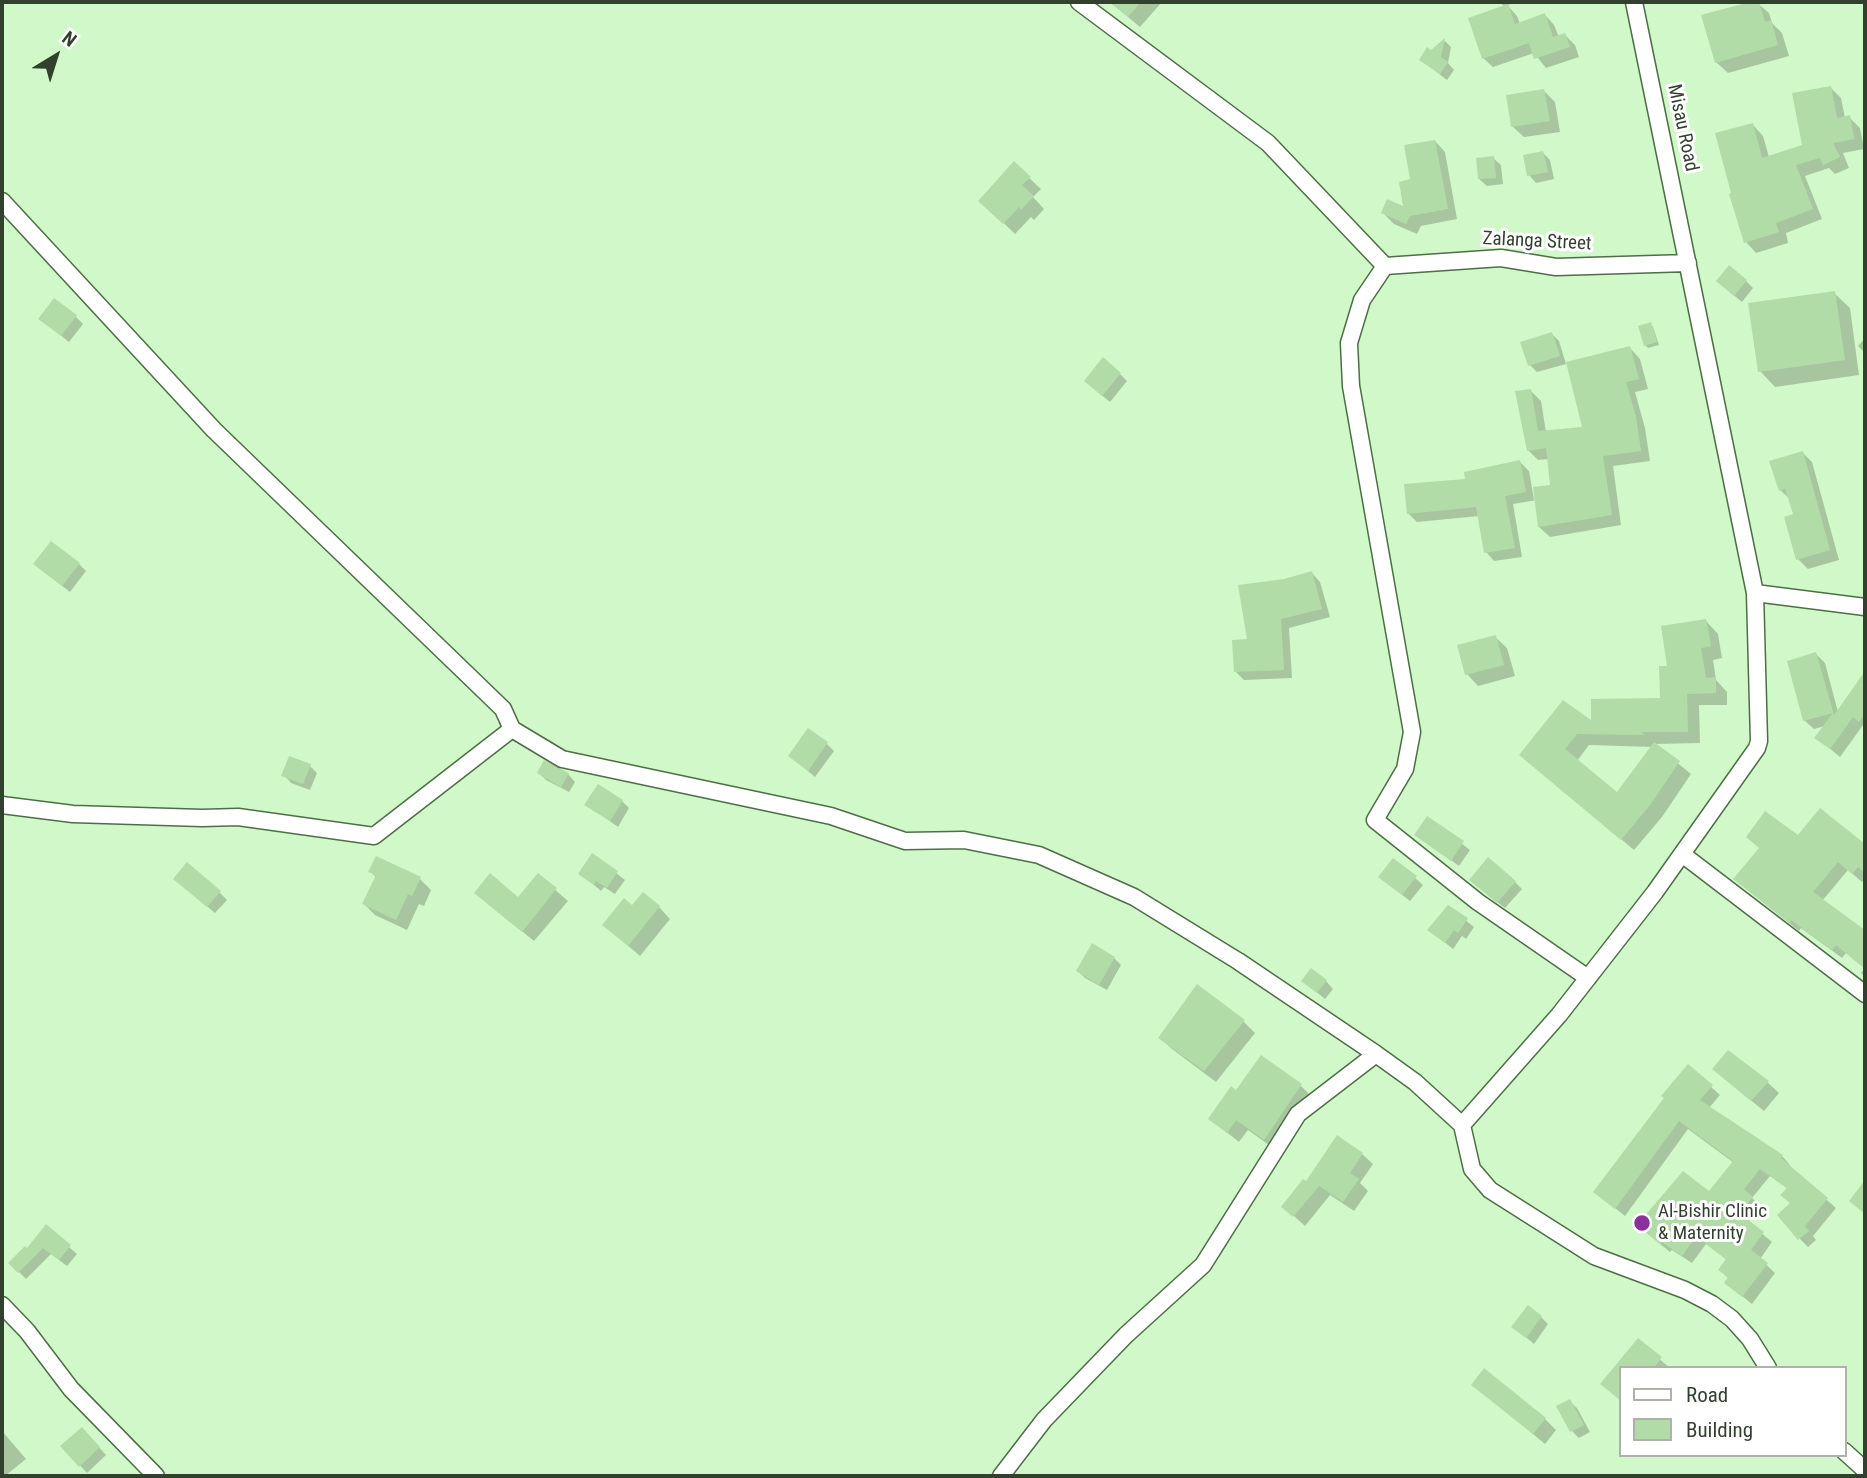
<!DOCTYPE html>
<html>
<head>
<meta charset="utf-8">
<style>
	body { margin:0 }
	#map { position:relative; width:1867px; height:1478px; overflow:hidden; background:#d1f8c8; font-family:"Roboto Condensed",sans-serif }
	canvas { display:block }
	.frame { position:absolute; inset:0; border:4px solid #31412d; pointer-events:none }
	.legend { position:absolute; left:1619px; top:1366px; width:228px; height:91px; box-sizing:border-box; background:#fff; border:2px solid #adb3ab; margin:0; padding:9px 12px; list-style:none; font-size:21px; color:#31412d }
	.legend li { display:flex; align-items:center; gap:14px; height:35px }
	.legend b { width:35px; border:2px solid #adb3ab }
	.north { position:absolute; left:21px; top:21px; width:70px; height:70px; -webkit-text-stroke:5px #fff; paint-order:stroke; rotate:38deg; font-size:19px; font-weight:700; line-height:28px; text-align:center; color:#31412d }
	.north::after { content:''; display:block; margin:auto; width:24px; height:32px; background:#31412d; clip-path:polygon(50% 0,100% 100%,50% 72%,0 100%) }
</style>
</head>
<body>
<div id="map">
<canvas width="1867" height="1478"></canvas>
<div class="frame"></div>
<ul class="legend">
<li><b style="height:9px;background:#fff"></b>Road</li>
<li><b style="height:19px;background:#b1dca7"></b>Building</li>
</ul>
<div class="north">N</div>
</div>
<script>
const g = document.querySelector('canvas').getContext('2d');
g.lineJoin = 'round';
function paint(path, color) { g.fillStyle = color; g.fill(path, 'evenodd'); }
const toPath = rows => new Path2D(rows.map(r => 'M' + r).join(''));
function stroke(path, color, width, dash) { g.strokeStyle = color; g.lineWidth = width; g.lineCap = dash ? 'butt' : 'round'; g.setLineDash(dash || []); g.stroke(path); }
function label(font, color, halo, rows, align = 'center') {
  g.font = font + ' "Roboto Condensed",sans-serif'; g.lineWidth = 6; g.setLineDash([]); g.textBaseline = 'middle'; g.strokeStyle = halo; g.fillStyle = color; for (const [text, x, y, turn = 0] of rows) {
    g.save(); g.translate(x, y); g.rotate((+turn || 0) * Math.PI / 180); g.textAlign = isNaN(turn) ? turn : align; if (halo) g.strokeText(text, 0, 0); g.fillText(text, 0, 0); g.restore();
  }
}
const shadow = toPath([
	[1110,2,1162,2,1140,27],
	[1499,2,1512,2,1508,6,1517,16,1520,24,1545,15,1554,25,1559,37,1565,35,1575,45,1579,57,1546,68,1534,53,1493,67,1483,58,1505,7],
	[1756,2,1769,13,1772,23,1782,33,1789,56,1728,73,1716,62,1704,17],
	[1445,41,1451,47,1448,63,1454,70,1447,80,1421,60],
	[1831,88,1841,98,1845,118,1849,117,1860,128,1864,149,1843,153,1849,168,1835,174,1829,168,1805,176,1822,219,1786,233,1788,243,1756,253,1746,242,1753,125,1763,136,1769,157,1804,146],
	[1544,91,1555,102,1560,132,1524,137,1512,126],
	[1435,141,1445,152,1457,219,1421,226,1417,234,1394,224,1383,213,1405,209,1412,181],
	[1543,153,1550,160,1554,179,1536,183,1529,175],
	[1493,158,1501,165,1503,184,1487,186,1479,179],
	[1014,164,1041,189,1033,197,1044,209,1034,220,1031,217,1015,234,980,200],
	[1746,281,1753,288,1742,302,1725,288],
	[1834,293,1850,308,1859,375,1775,387,1760,371],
	[75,316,83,324,69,342,40,319],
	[1650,324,1653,327,1659,345,1648,348,1645,345],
	[1552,334,1559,341,1566,364,1537,372,1530,365],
	[1865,338,1865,353,1858,346],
	[1630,348,1640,359,1648,389,1635,392,1645,428,1650,461,1613,466,1621,525,1550,537,1539,527,1537,500,1513,504,1522,557,1494,561,1486,552,1479,516,1417,522,1408,513,1467,480,1520,462,1529,471,1534,500,1537,499,1552,486,1549,459,1538,460,1528,450,1531,391,1541,401,1546,432,1585,429],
	[1120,374,1127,381,1110,402,1093,388],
	[1803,453,1812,462,1839,560,1808,569,1798,559,1795,515,1791,500,1780,490],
	[79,564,86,571,70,592,43,571],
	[1312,573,1320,582,1330,617,1289,628,1292,678,1244,680,1235,671,1249,641,1284,580],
	[1706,621,1718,634,1722,658,1713,660,1716,680,1727,692,1727,705,1699,705,1700,743,1654,744,1691,774,1662,817,1634,850,1522,755,1592,724,1662,700],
	[1589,745,1653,747,1617,795,1577,761],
	[1495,637,1507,648,1515,676,1478,686,1467,674],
	[1816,654,1825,663,1838,712,1865,674,1865,726,1863,725,1840,757,1817,738,1825,726,1814,729,1804,720],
	[827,744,834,751,815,777,790,756],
	[310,766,317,773,310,790,291,783,284,775],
	[539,773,568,774,575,782,569,792,546,780],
	[622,801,629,808,618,827,587,805],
	[1821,811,1865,846,1865,878,1862,882,1848,870,1822,901,1865,933,1865,977,1861,973,1865,968,1846,953,1842,958,1801,928,1799,931,1736,879,1798,838],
	[1428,818,1470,850,1459,866,1416,835],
	[593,855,625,880,615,894,604,887,601,891,580,873],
	[370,871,420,879,431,890,424,906,419,904,407,930,375,915,364,904,377,878],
	[538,875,568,901,534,941,488,904,518,899],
	[1415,878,1423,885,1410,901,1388,884],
	[1515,882,1522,889,1505,908,1478,887],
	[183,886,219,892,227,900,215,913],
	[659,907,670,919,640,956,604,925],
	[1449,907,1474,927,1466,939,1462,936,1453,949,1429,930],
	[1114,958,1121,965,1107,990,1085,978,1078,971],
	[1303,981,1326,981,1333,989,1325,999],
	[1198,987,1244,1022,1255,1033,1216,1082,1172,1049,1160,1038],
	[1688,1066,1720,1095,1709,1108,1782,1156,1790,1165,1789,1167,1836,1208,1813,1236,1816,1240,1808,1247,1800,1239,1788,1189,1770,1176,1752,1198,1761,1207,1748,1222,1772,1242,1760,1259,1775,1273,1752,1304,1726,1283,1729,1279,1720,1270,1727,1260,1706,1244,1692,1263,1672,1250,1670,1252,1648,1234,1709,1193,1734,1163,1688,1129,1625,1216,1595,1192],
	[1726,1080,1767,1082,1779,1093,1764,1111],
	[1301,1086,1312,1097,1276,1150,1248,1130,1239,1142,1210,1119,1237,1092],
	[1338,1138,1362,1154,1373,1164,1360,1183,1368,1191,1354,1211,1330,1195,1305,1226,1283,1206,1306,1184],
	[46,1227,77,1254,67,1266,51,1254,26,1279,10,1263,27,1250],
	[1541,1317,1548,1324,1534,1344,1514,1327],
	[1638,1341,1670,1368,1620,1368,1620,1400,1603,1384],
	[1474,1385,1545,1419,1556,1430,1545,1444],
	[1569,1401,1577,1408,1590,1432,1579,1438,1572,1431],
	[82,1429,106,1455,87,1473,62,1446],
	[2,1431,26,1459,5,1476,2,1476]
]);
const building = toPath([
	[1109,2,1141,2,1128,17],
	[1750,2,1759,2,1765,22,1771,20,1778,45,1715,63,1701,15],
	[1508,4,1515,24,1545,13,1553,37,1565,33,1570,47,1534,59,1529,43,1482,59,1468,18],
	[1445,38,1441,57,1448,62,1440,74,1419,60,1427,47,1431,50],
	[1831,86,1837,118,1850,115,1854,139,1833,143,1840,157,1823,165,1820,158,1796,165,1813,209,1776,223,1779,232,1744,243,1729,194,1731,193,1715,133,1753,123,1762,158,1802,145,1792,93],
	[1544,89,1550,121,1511,127,1506,95],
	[1435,140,1448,209,1410,216,1406,224,1381,213,1387,199,1403,206,1399,182,1410,179,1404,145],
	[1543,151,1548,172,1527,176,1523,155],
	[1494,156,1496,178,1478,179,1476,158],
	[1014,161,1031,177,1022,185,1034,196,1021,210,1019,207,1003,224,978,201],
	[1729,265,1747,280,1734,296,1716,281],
	[1835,291,1845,360,1758,372,1748,303],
	[54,298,77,315,61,336,38,319],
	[1651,322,1657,342,1644,346,1638,326],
	[1552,332,1560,356,1528,366,1520,342],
	[1630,346,1639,379,1626,382,1636,417,1641,451,1603,456,1612,515,1538,527,1533,487,1550,485,1546,448,1527,451,1515,391,1531,389,1538,431,1582,427,1566,362],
	[1103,357,1121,373,1102,396,1084,381],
	[1803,451,1830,550,1796,560,1784,517,1793,514,1785,489,1779,491,1769,461],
	[1520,460,1526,492,1505,496,1515,548,1484,553,1476,507,1407,514,1404,484,1465,479,1464,472],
	[51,541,80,563,62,586,33,564],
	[1312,571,1322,609,1281,619,1284,670,1234,672,1232,640,1247,639,1238,585,1284,579],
	[1706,619,1711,646,1701,648,1706,678,1716,677,1716,693,1687,694,1688,732,1641,732,1645,735,1577,734,1565,749,1617,792,1654,742,1680,761,1650,805,1621,840,1519,755,1563,700,1591,720,1591,699,1660,698,1659,666,1667,666,1661,626],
	[1496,635,1504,665,1465,675,1457,645],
	[1816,652,1834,715,1865,671,1865,714,1859,722,1853,717,1830,749,1814,738,1833,713,1803,721,1787,661],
	[808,728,828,742,808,771,788,756],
	[289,756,311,764,303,784,281,776],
	[544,760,569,773,561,787,537,773],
	[598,784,623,800,610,821,584,805],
	[1820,808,1865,844,1865,873,1858,867,1852,874,1838,862,1813,892,1865,930,1865,969,1836,945,1832,950,1791,920,1789,923,1733,879,1759,848,1746,837,1765,811,1798,835],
	[1427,816,1464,841,1451,861,1414,835],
	[592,853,618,871,607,888,596,881,594,885,578,874],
	[376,856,421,877,412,896,408,894,396,920,362,904,376,875,368,872],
	[1488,857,1516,881,1497,903,1469,880],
	[1393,858,1417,876,1402,895,1378,877],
	[187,862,221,891,207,907,173,879],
	[490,873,518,897,538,873,557,888,522,932,474,893],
	[643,892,660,906,628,946,602,925,624,898,632,905],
	[1448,905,1468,918,1458,933,1454,930,1445,943,1427,930],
	[1092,943,1115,957,1099,985,1076,971],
	[1311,968,1327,980,1317,993,1301,981],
	[1197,984,1245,1020,1204,1071,1158,1038],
	[1728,1050,1769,1081,1751,1101,1712,1069],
	[1261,1055,1302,1084,1264,1140,1236,1120,1227,1133,1208,1119,1231,1086,1236,1090],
	[1688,1064,1713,1085,1700,1100,1783,1155,1781,1158,1828,1198,1805,1226,1809,1231,1798,1240,1777,1215,1790,1203,1780,1195,1787,1188,1760,1169,1744,1189,1753,1197,1739,1213,1764,1232,1751,1250,1768,1263,1742,1297,1724,1283,1728,1277,1718,1270,1726,1259,1696,1236,1682,1256,1662,1242,1661,1245,1637,1225,1683,1171,1709,1191,1733,1161,1679,1121,1615,1209,1593,1192,1664,1098,1661,1096],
	[1337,1135,1363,1153,1350,1173,1359,1179,1343,1202,1319,1186,1293,1217,1281,1207,1303,1179,1306,1181],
	[1865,1180,1865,1214,1849,1201],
	[46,1224,71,1245,59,1260,43,1248,18,1273,8,1263,25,1246,27,1248],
	[1528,1305,1542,1316,1526,1338,1511,1327],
	[1638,1338,1662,1357,1654,1368,1620,1368,1620,1400,1600,1384],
	[1484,1368,1546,1418,1533,1434,1471,1385],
	[1570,1399,1584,1425,1570,1432,1556,1406],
	[82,1427,100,1447,79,1467,60,1446]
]);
const street = toPath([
	[1079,2,1268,143,1385,266],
	[2,201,214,430,503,709,512,729],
	[1385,266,1362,300,1349,343,1351,386,1412,732,1405,769,1375,820,1478,902,1588,978],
	[1385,266,1501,258,1556,267,1688,263],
	[1755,593,1865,607],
	[2,805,73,814,202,818,238,817,374,836,512,729,562,759,831,816,905,841,964,840,1039,855,1134,897,1238,961,1376,1054,1415,1082,1462,1125,1472,1169,1490,1190,1594,1256,1685,1290,1712,1304,1732,1319,1750,1339,1768,1368],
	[1682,854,1865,994],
	[1462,1125,1559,1015,1655,892,1757,748,1759,741,1755,593,1634,2],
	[2,1305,27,1331,71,1389,156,1476],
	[1844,1451,1865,1470],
	[1001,1476,1044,1420,1126,1335,1203,1265,1298,1114,1376,1054]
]);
const markers = [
	[1642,1223,9,"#8a319e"]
];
const streetNames = [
	["Misau Road",1682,128,78],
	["Zalanga Street",1537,242,3]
];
const poiNames = [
	["Al-Bishir Clinic",1658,1212],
	["& Maternity",1658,1234]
];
paint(shadow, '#0003');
paint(building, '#b1dca7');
stroke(street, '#4d6f45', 19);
stroke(street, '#fff', 16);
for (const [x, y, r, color] of markers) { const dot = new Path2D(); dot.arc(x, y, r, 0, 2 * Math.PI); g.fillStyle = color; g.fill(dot); stroke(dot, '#fff', 2.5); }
label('19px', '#31412d', '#fff', streetNames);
label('19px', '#31412d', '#fff', poiNames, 'left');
</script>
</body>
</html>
